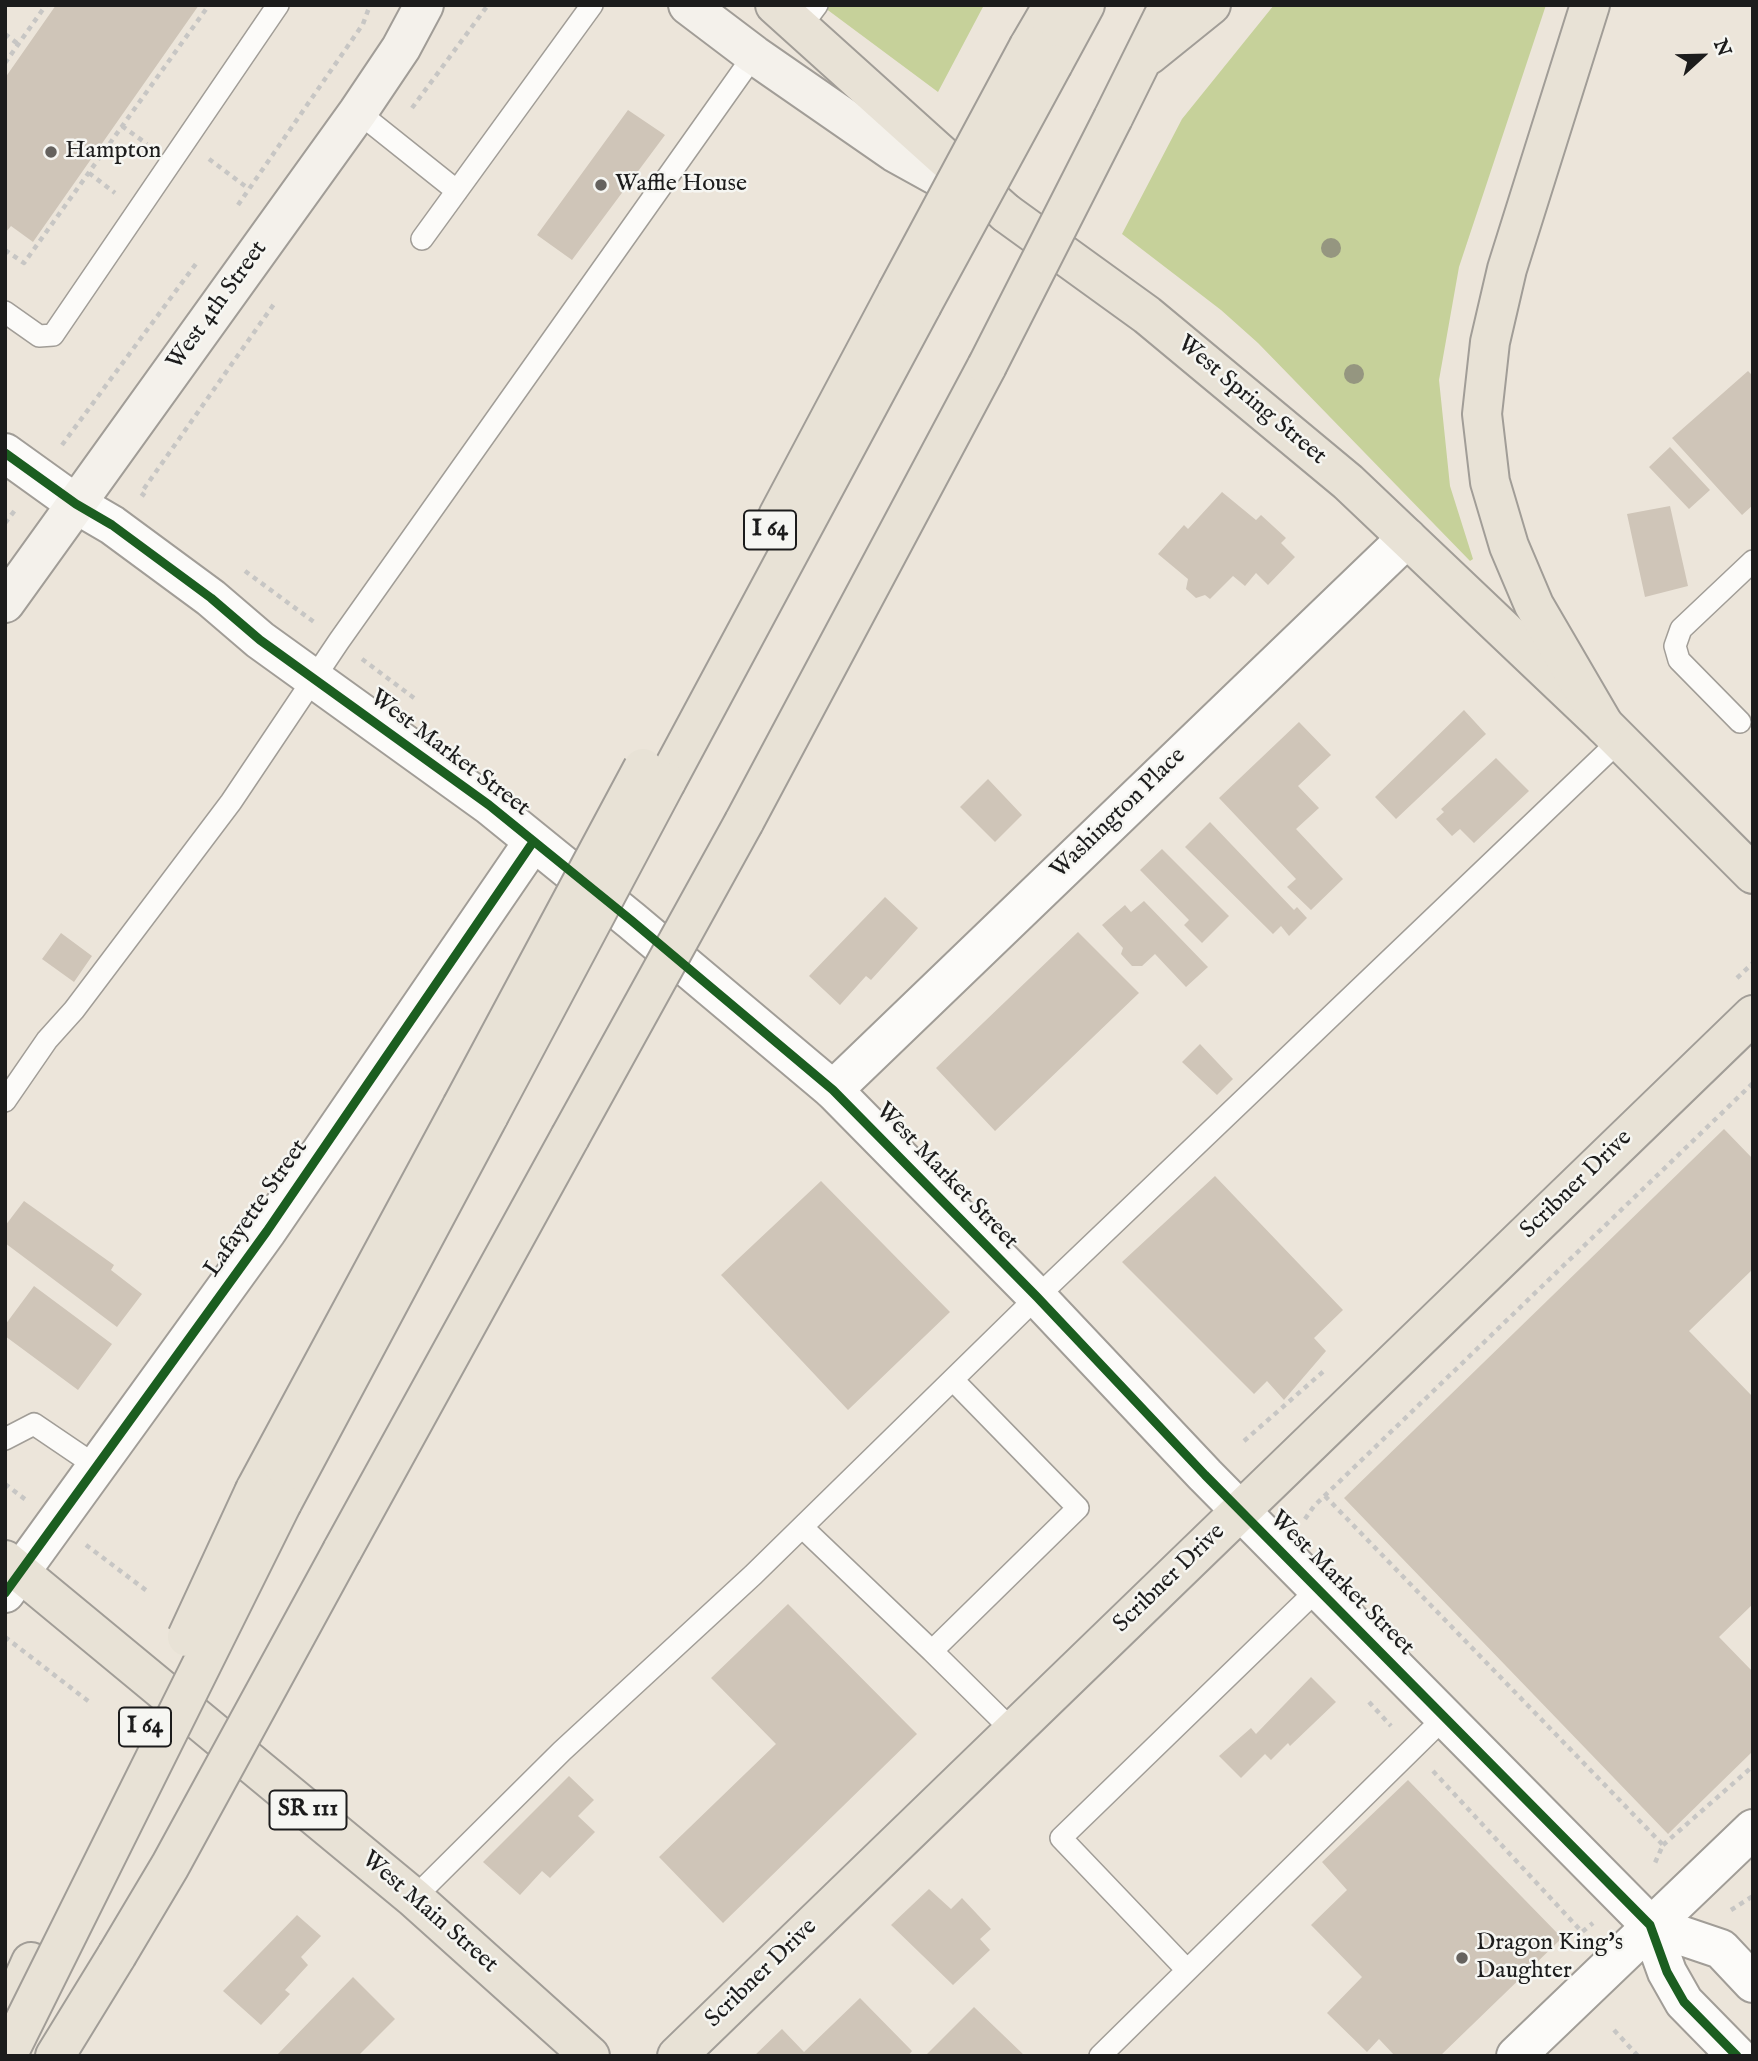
<!DOCTYPE html>
<html>
<head>
<meta charset="utf-8">
<style>
	body { margin:0 }
	#map { position:relative; width:1758px; height:2061px; overflow:hidden; background:#ece5da; font-family:"IM FELL English",serif }
	canvas { display:block }
	.frame { position:absolute; inset:0; border:7px solid #1c1c1c; pointer-events:none }
	.north { position:absolute; left:1667px; top:21px; width:70px; height:70px; -webkit-text-stroke:5px #f6f6f2; paint-order:stroke; rotate:68deg; font-size:19px; font-weight:700; line-height:28px; text-align:center; color:#1c1c1c }
	.north::after { content:''; display:block; margin:auto; width:24px; height:32px; background:#1c1c1c; clip-path:polygon(50% 0,100% 100%,50% 72%,0 100%) }
</style>
</head>
<body>
<div id="map">
<canvas width="1758" height="2061"></canvas>
<div class="frame"></div>
<div class="north">N</div>
</div>
<script>
const g = document.querySelector('canvas').getContext('2d');
g.lineJoin = 'round';
function paint(path, color) { g.fillStyle = color; g.fill(path, 'evenodd'); }
const toPath = rows => new Path2D(rows.map(r => 'M' + r).join(''));
function stroke(path, color, width, dash) { g.strokeStyle = color; g.lineWidth = width; g.lineCap = dash ? 'butt' : 'round'; g.setLineDash(dash || []); g.stroke(path); }
function label(font, color, halo, rows, align = 'center') {
  g.font = font + ' "IM FELL English",serif'; g.lineWidth = 5; g.setLineDash([]); g.textBaseline = 'middle'; g.strokeStyle = halo; g.fillStyle = color; for (const [text, x, y, turn = 0] of rows) {
    g.save(); g.translate(x, y); g.rotate((+turn || 0) * Math.PI / 180); g.textAlign = isNaN(turn) ? turn : align; if (halo) g.strokeText(text, 0, 0); g.fillText(text, 0, 0); g.restore();
  }
}
const green = toPath([
	[821,5,984,5,938,92],
	[1274,5,1546,5,1459,267,1439,380,1450,486,1473,559,1470,561,1258,343,1221,310,1122,234,1182,119]
]);
const building = toPath([
	[56,5,199,5,33,242,11,226,5,233,5,78],
	[628,110,665,135,572,260,537,235],
	[1748,371,1753,376,1753,505,1742,515,1672,438],
	[1670,447,1710,490,1689,509,1649,467],
	[1222,492,1256,520,1261,515,1286,538,1281,543,1295,557,1268,585,1256,573,1245,586,1233,576,1210,599,1205,595,1196,598,1186,589,1188,579,1158,554,1184,525,1188,529],
	[1670,506,1688,586,1645,597,1627,514],
	[1464,710,1486,734,1396,819,1375,797],
	[1299,722,1331,755,1298,786,1319,808,1296,829,1343,879,1311,910,1287,887,1296,879,1219,798],
	[1496,758,1529,791,1474,843,1460,829,1452,836,1436,819,1444,812,1441,809],
	[988,779,1022,815,995,842,960,807],
	[1210,822,1294,910,1297,907,1307,918,1289,936,1281,926,1273,934,1185,847],
	[1162,849,1229,916,1202,943,1184,925,1189,920,1140,870],
	[885,897,918,928,871,980,866,976,840,1005,809,976],
	[1144,901,1208,967,1186,987,1155,954,1142,966,1132,966,1121,954,1123,948,1102,925,1125,905,1131,912],
	[1078,932,1139,993,995,1131,936,1068],
	[61,933,92,956,74,982,42,959],
	[1200,1044,1233,1079,1217,1095,1182,1062],
	[1724,1129,1753,1159,1753,1269,1689,1331,1753,1397,1753,1604,1719,1637,1753,1672,1753,1751,1668,1834,1344,1498],
	[1215,1176,1343,1310,1314,1338,1326,1351,1284,1400,1267,1381,1254,1394,1122,1262],
	[821,1181,950,1312,848,1410,721,1275],
	[24,1201,114,1265,111,1270,142,1294,117,1327,5,1243,5,1226],
	[34,1286,112,1344,78,1390,5,1336,5,1325],
	[788,1604,917,1734,723,1923,659,1857,776,1744,711,1678],
	[1311,1677,1336,1702,1290,1746,1288,1743,1271,1760,1265,1754,1241,1778,1219,1756,1251,1728,1256,1734],
	[569,1776,594,1800,578,1816,595,1832,550,1878,542,1871,520,1895,483,1862],
	[1408,1780,1562,1938,1440,2056,1395,2056,1379,2039,1367,2052,1327,2013,1362,1977,1311,1925,1347,1890,1322,1862],
	[929,1889,951,1909,962,1898,991,1929,980,1939,990,1950,953,1985,891,1925],
	[297,1915,321,1936,301,1957,308,1965,285,1990,290,1994,261,2025,223,1991],
	[353,1977,395,2019,358,2056,276,2056],
	[860,1998,912,2051,908,2056,754,2056,782,2029,804,2052],
	[974,2007,1025,2056,925,2056]
]);
const path = toPath([
	[5,34,18,44],
	[5,63,46,5],
	[412,108,488,5],
	[122,126,147,144],
	[209,159,249,189],
	[89,173,115,193],
	[238,205,363,24,370,5],
	[5,250,24,263,209,5],
	[62,445,198,261],
	[145,496,141,493,274,304],
	[5,523,16,509],
	[245,571,314,622],
	[362,659,414,698],
	[1737,978,1753,963],
	[1244,1441,1325,1370],
	[5,1484,26,1500],
	[1325,1496,1663,1845,1654,1865],
	[1305,1519,1314,1506,1753,1083],
	[86,1545,147,1591],
	[5,1637,92,1704],
	[1369,1702,1391,1726],
	[1433,1771,1582,1932,1593,1923],
	[1663,1845,1753,1766],
	[1731,1910,1753,1896],
	[1614,2030,1638,2056]
]);
const service = toPath([
	[799,29,817,5],
	[358,112,457,191],
	[422,239,592,5],
	[5,312,39,336,53,335,278,5],
	[1740,722,1679,660,1675,646,1681,629,1753,561],
	[5,1101,47,1040,74,1010,231,802,339,641,754,55],
	[953,1380,1078,1508,932,1651,1013,1731],
	[5,1439,34,1424,96,1466],
	[802,1527,932,1651],
	[414,1898,562,1751,753,1575,1037,1297,1619,741],
	[1187,1970,1061,1838,1318,1589],
	[1100,2056,1446,1716]
]);
const minor = toPath([
	[833,1090,1407,538],
	[5,1593,267,1231,533,842],
	[1516,2056,1753,1829]
]);
const tertiary = toPath([
	[5,453,76,504,112,525,211,598,260,640,489,805,632,921,833,1090,1037,1297,1205,1475,1650,1925,1667,1972,1684,2002,1737,2056],
	[1650,1925,1721,1949,1753,1983]
]);
const secondary = toPath([
	[688,5,754,55,894,152,979,199],
	[5,603,358,112,401,48,424,5]
]);
const primary = toPath([
	[1006,213,1147,315,1348,482,1604,725,1753,874],
	[5,1560,414,1898,590,2056],
	[677,2056,1753,1015]
]);
const motorway = toPath([
	[775,5,1006,213],
	[1590,5,1507,269,1490,342,1482,414,1490,482,1509,546,1534,605,1604,725],
	[1029,46,1053,5],
	[1149,55,1211,5],
	[1053,64,1085,5],
	[1113,118,1169,5],
	[778,516,897,292],
	[666,782,922,305],
	[744,822,987,366],
	[255,1490,462,1106],
	[282,1503,489,1115],
	[342,1551,570,1137],
	[5,2020,31,1962],
	[55,2056,117,1955]
]);
const motorwayBridge = toPath([
	[897,292,1029,46],
	[922,305,1053,64],
	[987,366,1113,118],
	[462,1106,643,768],
	[489,1115,666,782],
	[570,1137,744,822],
	[187,1637,255,1490],
	[117,1955,170,1866,342,1551],
	[7,2056,282,1503]
]);
const cycleway = toPath([
	[5,453,76,504,112,525,211,598,260,640,489,805,632,921,833,1090,1037,1297,1205,1475,1650,1925,1667,1972,1684,2002,1737,2056],
	[5,1593,267,1231,533,842]
]);
const trees = [
	[1331,248],
	[1354,374]
];
const markers = [
	[51,152,7,"#65625e"],
	[601,185,7,"#65625e"],
	[1462,1958,7,"#65625e"]
];
const shields = [
	[770,530,52],
	[145,1727,52],
	[308,1810,77]
];
const shieldNames = [
	["I 64",770,530],
	["I 64",145,1727],
	["SR 111",308,1810]
];
const poiNames = [
	["Hampton",65,152],
	["Waffle House",615,185],
	["Dragon King's",1476,1944],
	["Daughter",1476,1972]
];
const streetNames = [
	["West 4th Street",218,306,-54],
	["West Spring Street",1251,401,40],
	["West Market Street",449,754,37],
	["Washington Place",1119,814,-44],
	["West Market Street",946,1177,46],
	["Scribner Drive",1577,1185,-44],
	["Lafayette Street",257,1209,-55],
	["Scribner Drive",1170,1579,-44],
	["West Market Street",1341,1584,45],
	["West Main Street",429,1913,41],
	["Scribner Drive",762,1974,-44]
];
paint(green, '#c6d19a');
paint(building, '#cfc5b8');
stroke(service, '#a19d97', 24);
stroke(minor, '#a19d97', 42);
stroke(tertiary, '#a19d97', 42);
stroke(secondary, '#a19d97', 42);
stroke(primary, '#a19d97', 42);
stroke(motorway, '#a19d97', 42);
stroke(path, '#c7c6c4', 4.5, [5, 5]);
stroke(service, '#fcfbf9', 21);
stroke(minor, '#fcfbf9', 38);
stroke(tertiary, '#fcfbf9', 38);
stroke(secondary, '#f4f1eb', 38);
stroke(primary, '#e8e2d6', 38);
stroke(motorway, '#e8e2d6', 38);
stroke(motorwayBridge, '#a19d97', 42, []);
stroke(motorwayBridge, '#e8e2d6', 38);
stroke(cycleway, '#1b5e20', 9);
g.fillStyle = '#959680';
for (const [x, y] of trees) { g.beginPath(); g.arc(x, y, 10, 0, 2 * Math.PI); g.fill(); }
for (const [x, y, r, color] of markers) { const dot = new Path2D(); dot.arc(x, y, r, 0, 2 * Math.PI); g.fillStyle = color; g.fill(dot); stroke(dot, '#f6f6f2', 2.5); }
for (const [x, y, w] of shields) { const box = new Path2D(); box.roundRect(x - w / 2, y - 19.5, w, 39, 5); g.fillStyle = '#f6f6f2'; g.fill(box); stroke(box, '#1c1c1c', 2); }
label('bold 23px', '#1c1c1c', null, shieldNames);
label('24px', '#1c1c1c', '#f6f6f2', poiNames, 'left');
label('24px', '#1c1c1c', '#f6f6f2', streetNames);
</script>
</body>
</html>
